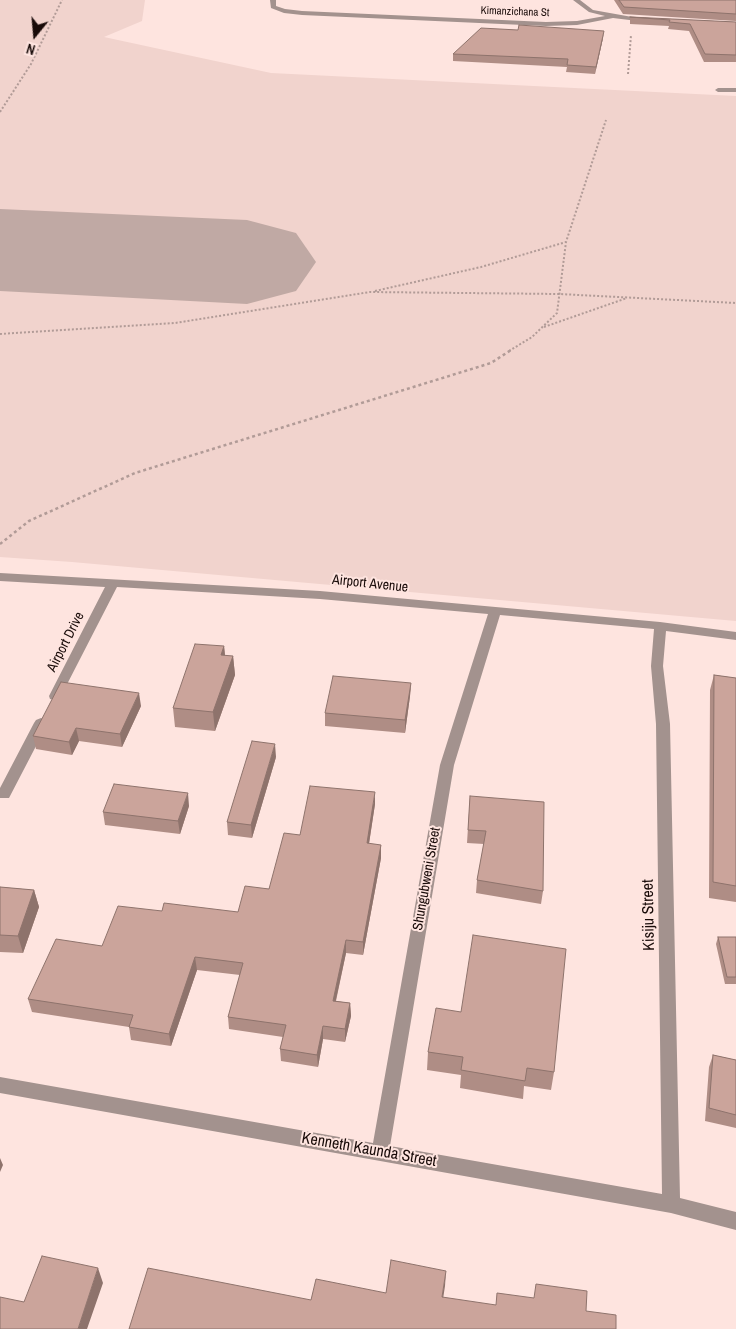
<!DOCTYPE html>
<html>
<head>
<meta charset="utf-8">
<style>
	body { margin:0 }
	#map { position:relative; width:736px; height:1329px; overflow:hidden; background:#fee4df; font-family:"Archivo Narrow",sans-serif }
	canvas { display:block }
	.north { position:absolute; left:10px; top:10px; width:50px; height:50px; -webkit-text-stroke:4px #fee4df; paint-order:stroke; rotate:197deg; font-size:14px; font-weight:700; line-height:20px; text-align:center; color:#190b09 }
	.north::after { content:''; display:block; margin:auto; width:18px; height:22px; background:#190b09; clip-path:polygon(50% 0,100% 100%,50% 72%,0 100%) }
</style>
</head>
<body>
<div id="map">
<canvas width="736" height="1329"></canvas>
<div class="north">N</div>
</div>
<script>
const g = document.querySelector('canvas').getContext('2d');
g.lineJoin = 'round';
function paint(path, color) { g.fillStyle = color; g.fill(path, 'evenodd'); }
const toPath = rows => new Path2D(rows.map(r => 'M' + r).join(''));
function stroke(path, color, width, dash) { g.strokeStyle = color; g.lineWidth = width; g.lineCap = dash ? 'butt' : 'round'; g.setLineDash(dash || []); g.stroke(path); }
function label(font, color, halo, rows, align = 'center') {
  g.font = font + ' "Archivo Narrow",sans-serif'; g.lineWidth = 4; g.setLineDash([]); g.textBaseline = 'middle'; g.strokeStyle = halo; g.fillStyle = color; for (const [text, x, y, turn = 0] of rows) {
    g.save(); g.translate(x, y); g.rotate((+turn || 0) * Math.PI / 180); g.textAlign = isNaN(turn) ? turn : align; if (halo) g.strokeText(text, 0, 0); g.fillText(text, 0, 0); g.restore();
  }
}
const built = toPath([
	[0,0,145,0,142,21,104,37,271,73,736,96,736,621,72,562,0,557]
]);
const runway = toPath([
	[0,209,247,220,296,233,316,262,296,291,247,304,0,291,0,209]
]);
const pathFar1 = toPath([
	[628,74,631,35],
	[0,112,31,64,62,0],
	[375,291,481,267,566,242],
	[544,327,627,298],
	[0,334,175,323,370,292,559,294,736,303],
	[509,351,532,337,557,313,566,242,606,120]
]);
const path = toPath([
	[0,544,29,521,135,473,491,363,511,350]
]);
const minor = toPath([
	[270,0,276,0,276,6,285,9,302,11,546,22,577,21,605,16,589,12,573,0,580,0,593,10,649,20,646,22,613,18,577,25,546,26,302,15,284,13,271,8,270,0],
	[736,88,736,92,718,92,715,90,718,88,736,88],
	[0,573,320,591,660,622,736,632,736,640,666,631,663,666,670,724,680,1198,736,1212,736,1230,671,1213,0,1093,0,1077,373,1143,440,765,488,614,320,599,117,587,61,696,60,699,55,700,50,699,49,696,105,587,0,581,0,573],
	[500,615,654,629,651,666,656,724,662,1194,390,1146,454,765,500,615],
	[41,718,46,720,48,723,9,798,0,798,0,788,34,723,36,720,41,718]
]);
const wall = toPath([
	[614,0,736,0,736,21,623,14],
	[630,17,736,22,736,62,704,62,689,31,668,29,669,26,630,24],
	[603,38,595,74,566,72,567,67,453,61,453,54],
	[224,646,225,656,233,656,235,675,215,731,175,727,173,708],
	[714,675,736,678,736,902,709,898,710,690],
	[411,683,410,696,405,733,325,726,325,713],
	[141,706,122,747,79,741,72,755,36,749,33,736],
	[276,757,252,838,228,835,227,822],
	[470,796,543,891,541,904,476,893,477,880,484,844,467,843],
	[375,804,369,844,381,845,381,858,363,955,346,953,336,1001,350,1003,351,1016,345,1042,323,1039,318,1067,281,1061,280,1049,283,1037,229,1029,228,1017,240,975,197,970,171,1046,131,1040,129,1027,32,1012,28,999,102,946,162,911,238,912,269,889,300,835],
	[189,806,180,834,105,825,103,812],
	[0,887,34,890,39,907,23,953,0,952],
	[718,937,736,937,736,984,725,984,716,944],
	[461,1012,554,1072,551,1090,524,1086,523,1099,460,1088,461,1075,427,1070,428,1052],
	[713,1055,736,1060,736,1128,705,1121,709,1067]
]);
const shadedWall = toPath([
	[604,31,603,38,595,74,596,67],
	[224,646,226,665,221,655],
	[233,656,235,675,215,731,213,712],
	[411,683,410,696,405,733,405,720],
	[139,693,141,706,122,747,120,734],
	[76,728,79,741,72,755,69,742],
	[275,744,276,757,252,838,251,825],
	[375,792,375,804,367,856,367,843],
	[188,793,189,806,180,834,178,821],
	[381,845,381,858,363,955,363,942],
	[34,890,39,907,23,953,18,936],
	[346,940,346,953,333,1013,333,1001],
	[195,957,197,970,171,1046,169,1034],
	[350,1003,351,1016,345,1042,345,1029],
	[323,1026,323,1039,318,1067,317,1055],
	[0,1158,3,1165,0,1172],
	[98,1268,103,1283,87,1329,78,1329],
	[446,1271,445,1286,441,1312,442,1297]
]);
const building = toPath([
	[619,0,736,0,736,14,624,7,619,0],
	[630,17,736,22,736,55,705,54,690,24,669,22,670,20,630,17],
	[519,25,604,31,596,67,567,65,568,59,453,54,481,28,518,30,519,25],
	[195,644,224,646,221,655,233,656,213,712,173,708,195,644],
	[714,675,736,678,736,886,713,882,714,675],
	[333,676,411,683,405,720,325,713,333,676],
	[61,682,139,693,120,734,76,728,69,742,33,736,61,682],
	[252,741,275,744,251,825,227,822,252,741],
	[114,784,188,793,178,821,103,812,114,784],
	[310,786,375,792,367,843,381,845,363,942,346,940,333,1001,350,1003,345,1029,323,1026,317,1055,280,1049,286,1025,228,1017,243,963,195,957,169,1034,129,1027,133,1015,28,999,56,939,102,946,118,906,162,911,164,903,238,912,245,886,269,889,284,833,300,835,310,786],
	[470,796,544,802,543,891,477,880,486,831,468,830,470,796],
	[0,887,34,890,18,936,0,935,0,887],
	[473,935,566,949,554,1072,527,1068,525,1081,461,1070,463,1057,428,1052,436,1008,461,1012,473,935],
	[718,937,736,937,736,977,727,977,718,937],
	[713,1055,736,1060,736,1115,709,1108,713,1055],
	[42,1256,98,1268,78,1329,0,1329,0,1297,24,1302,42,1256],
	[391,1260,446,1271,442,1297,496,1305,497,1293,534,1298,536,1284,587,1291,586,1311,616,1315,616,1329,129,1329,148,1268,311,1300,316,1279,386,1293,391,1260]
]);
const farStreetnames = [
	["Kimanzichana St",515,12,2]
];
const streetNames = [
	["Airport Avenue",370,584,6],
	["Airport Drive",66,642,-63],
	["Shungubweni Street",427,879,-80]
];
const nearStreetnames = [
	["Kisiju Street",649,915,-91],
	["Kenneth Kaunda Street",369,1150,10]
];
paint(built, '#f1d3cd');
paint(runway, '#c0a9a4');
stroke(pathFar1, '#b19b97', 2, [2, 2]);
stroke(path, '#b19b97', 2.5, [3, 3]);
paint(minor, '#a3928e');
paint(wall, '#af8d85');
paint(shadedWall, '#8e736c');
paint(building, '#cba49b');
stroke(building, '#8e736c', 1);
label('11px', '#190b09', '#fee4df', farStreetnames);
label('14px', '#190b09', '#fee4df', streetNames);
label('16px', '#190b09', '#fee4df', nearStreetnames);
</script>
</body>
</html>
